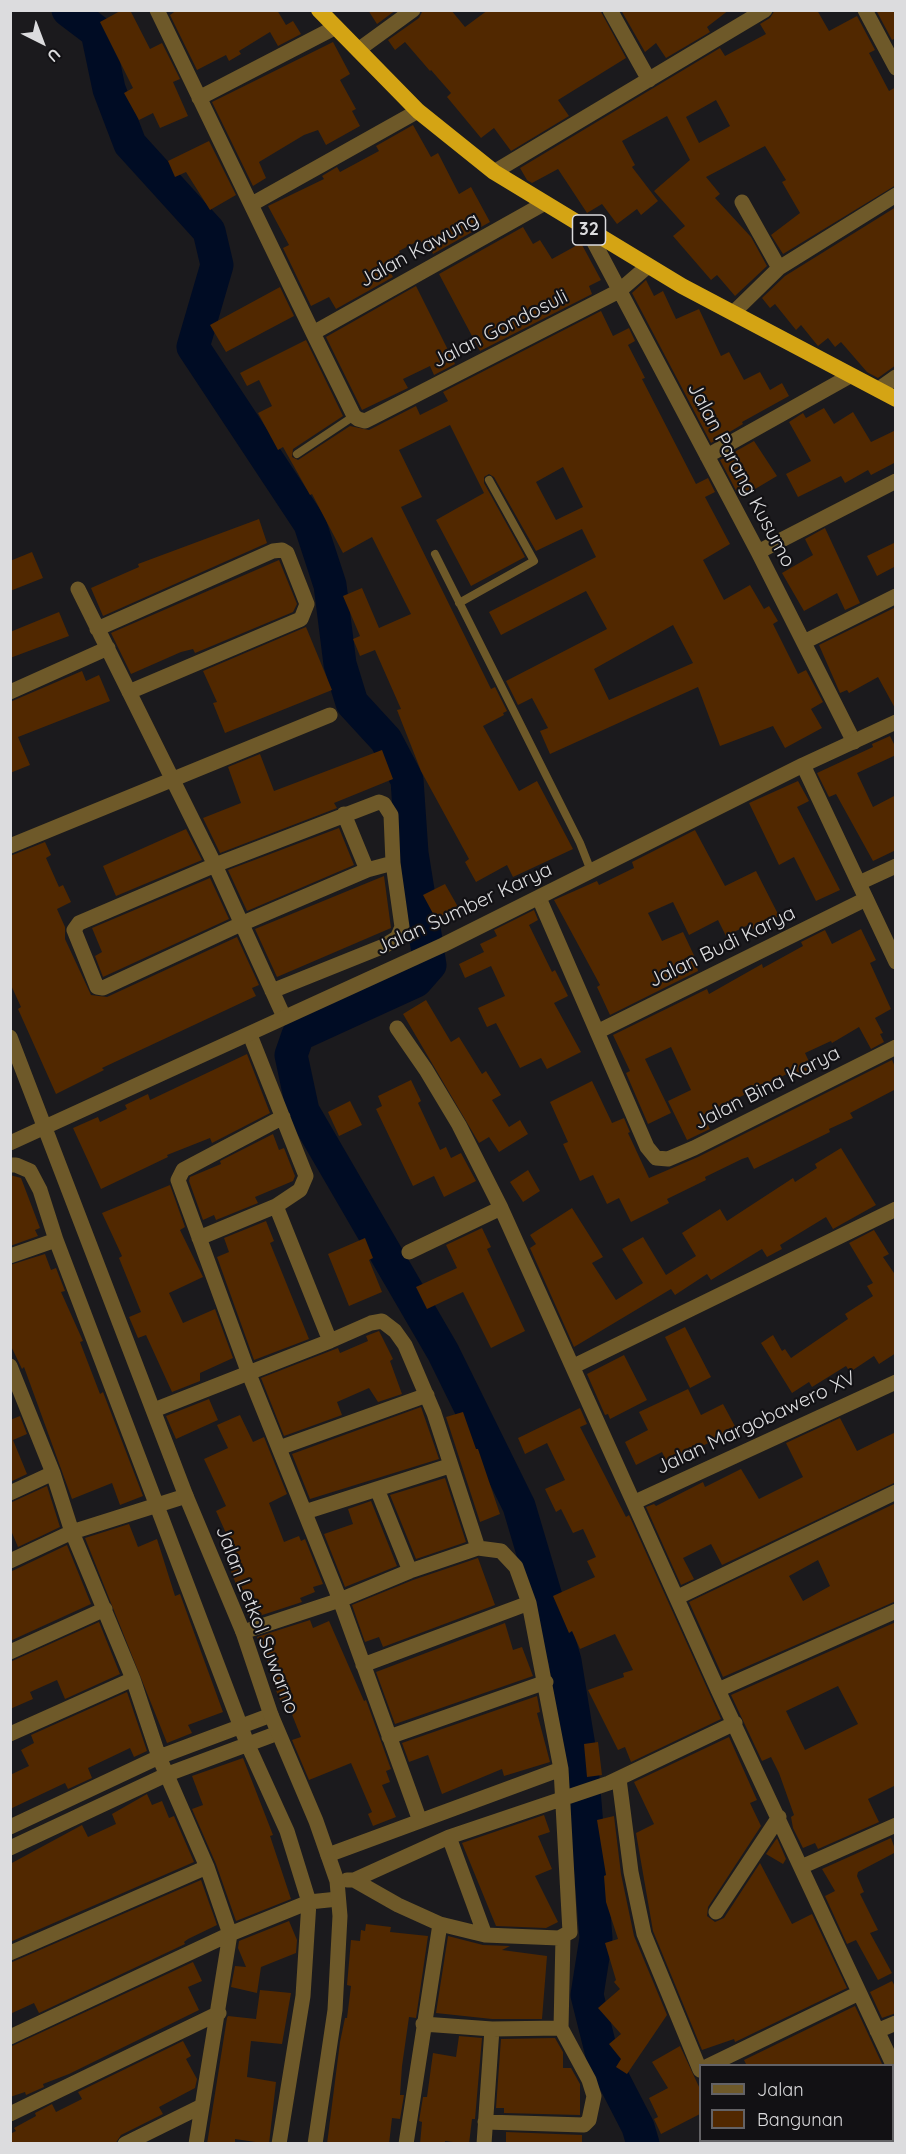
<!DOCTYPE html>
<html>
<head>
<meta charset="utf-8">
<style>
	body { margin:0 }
	#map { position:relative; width:906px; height:2154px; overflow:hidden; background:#1b1a1d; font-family:Quicksand,sans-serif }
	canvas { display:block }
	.frame { position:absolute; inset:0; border:12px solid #dcdcde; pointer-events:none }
	.legend { position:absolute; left:699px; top:2064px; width:195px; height:78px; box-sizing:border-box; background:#121114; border:2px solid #636265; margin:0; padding:8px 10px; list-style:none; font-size:18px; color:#dcdcde }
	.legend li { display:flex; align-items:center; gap:12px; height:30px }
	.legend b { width:30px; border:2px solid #636265 }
	.north { position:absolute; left:12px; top:12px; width:60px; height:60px; -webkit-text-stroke:4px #121114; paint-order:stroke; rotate:138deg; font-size:16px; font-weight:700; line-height:24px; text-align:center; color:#dcdcde }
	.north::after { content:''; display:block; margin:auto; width:21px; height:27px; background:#dcdcde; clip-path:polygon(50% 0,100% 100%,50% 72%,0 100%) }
</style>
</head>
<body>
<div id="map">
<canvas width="906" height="2154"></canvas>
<div class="frame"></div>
<ul class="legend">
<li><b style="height:8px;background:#6e5929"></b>Jalan</li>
<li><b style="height:16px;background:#512800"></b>Bangunan</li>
</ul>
<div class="north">U</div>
</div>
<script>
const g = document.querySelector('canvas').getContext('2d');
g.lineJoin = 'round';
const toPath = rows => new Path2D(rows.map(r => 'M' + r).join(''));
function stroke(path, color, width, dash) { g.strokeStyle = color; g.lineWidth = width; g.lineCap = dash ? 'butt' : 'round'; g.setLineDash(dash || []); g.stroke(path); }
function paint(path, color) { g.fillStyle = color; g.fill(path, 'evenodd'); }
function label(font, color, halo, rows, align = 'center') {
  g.font = font + ' Quicksand,sans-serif'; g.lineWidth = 4.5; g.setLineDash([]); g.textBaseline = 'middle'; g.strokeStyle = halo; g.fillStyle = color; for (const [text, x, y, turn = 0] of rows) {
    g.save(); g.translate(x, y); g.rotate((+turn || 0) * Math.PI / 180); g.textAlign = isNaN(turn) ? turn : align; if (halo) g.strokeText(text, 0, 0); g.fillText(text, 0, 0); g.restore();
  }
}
const river = toPath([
	[68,10,97,32,109,89,130,144,209,231,217,265,193,347,310,524,330,585,340,664,352,703,386,740,407,780,412,853,430,965,416,981,298,1035,291,1055,303,1111,443,1352,519,1506,565,1661,582,1765,596,1938,587,1995,603,2059,638,2127,643,2144]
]);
const building = toPath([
	[122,10,130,10,150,49,162,43,180,79,173,82,188,116,160,128,153,113,139,120,124,93,133,88,100,22],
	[177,10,277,10,286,25,293,21,301,34,278,46,270,32,239,51,241,54,229,61,226,55,197,70,170,15],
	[368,10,396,10,377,24],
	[423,10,451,10,465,27,488,10,600,10,626,58,558,100,569,116,511,151,494,128,481,138,447,97,451,93,431,70,430,71,405,42,395,50,388,40,419,18],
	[621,10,729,10,707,27,710,32,666,58,656,43,645,52],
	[775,10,817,10,829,31,857,16,875,50,869,53,889,91,896,87,896,185,783,254,771,235,800,213,782,182,786,180,765,146,706,177,720,194,715,198,751,237,767,266,735,296,717,275,711,280,673,236,685,226,654,191,690,160,667,116,622,141,635,165,632,167,658,201,641,215,637,209,617,224,602,204,587,213,558,169,532,183,527,180,520,168,720,48,725,56,766,34,760,24,770,18],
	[716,100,730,126,699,143,686,117],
	[876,10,896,10,896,38,892,40],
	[333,42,350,74,340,80,356,109,352,111,360,126,326,145,318,130,304,135,259,162,266,178,253,186,212,102],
	[413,125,431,157,438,153,459,194,471,187,490,222,433,254,426,241,422,243,420,240,399,251,401,255,386,264,393,277,336,309,329,297,311,306,283,248,289,245,268,206,324,179,322,176,337,167,340,172,379,151,376,146],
	[209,141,236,195,210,210,186,172,175,177,168,161],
	[896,207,896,365,878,378,867,372,841,342,835,347,828,338,818,346,801,325,796,330,775,304,770,308,762,298,785,276],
	[523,227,533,244,540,240,552,259,581,243,601,280,589,286,592,294,480,351,439,274],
	[646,280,654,296,663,291,676,319,699,309,721,356,729,352,744,380,760,372,770,390,782,383,789,396,742,422,743,424,711,443,632,293],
	[416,286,455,364,434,375,430,366,403,379,408,388,362,410,326,337],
	[280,287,294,316,226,352,210,325],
	[601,311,613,336,629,328,635,341,628,345,645,378,642,379,696,484,708,478,715,492,705,497,730,544,703,560,724,600,750,585,764,609,769,606,778,621,773,624,798,674,806,670,823,702,811,709,822,728,785,748,773,726,720,746,698,687,550,754,540,731,548,728,532,698,518,705,506,681,607,629,586,591,501,635,489,612,596,557,582,529,536,551,494,477,489,474,484,477,484,483,525,557,471,586,436,520,484,493,450,425,399,450,422,497,401,507,491,689,495,687,507,711,503,713,504,715,483,726,519,791,537,781,573,849,513,877,507,865,476,882,465,862,469,859,421,771,397,710,401,709,375,650,360,656,353,639,360,636,343,596,362,588,379,628,411,614,372,537,343,553,312,494,310,495,283,447,278,450,258,413,272,406,259,380,247,386,240,373,306,340,343,416,293,449,292,457,298,460,350,426,369,430,416,406,420,415,448,401,443,392],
	[563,467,583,507,556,520,536,482],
	[673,625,693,663,609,700,594,669],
	[824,408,834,424,853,412,871,442,896,430,896,462,871,475,868,470,845,483,841,476,798,497,786,474,811,461,789,422,803,413,806,418],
	[754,441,777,476,740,498,720,460],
	[259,519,267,543,103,616,91,588,139,567,138,564],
	[825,528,860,603,845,610,837,593,804,611,782,573,813,555,805,539],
	[896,542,896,566,877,576,867,556],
	[32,552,43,578,10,591,10,561],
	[279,560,297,604,293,612,195,653,193,649,181,652,131,674,111,633],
	[896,607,896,710,878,677,849,693,847,690,840,693,819,645],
	[59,612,69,636,10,658,10,632],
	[306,627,332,690,225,733,213,703,217,702,203,671],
	[82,671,86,681,99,675,110,701,18,737,30,765,10,773,10,702],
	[890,736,896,748,896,755,857,773,873,807,896,795,896,850,873,861,836,794,829,797,817,773,873,747,872,744],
	[382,750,393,779,334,803,337,808,220,853,203,818,241,803,228,767,260,754,274,791],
	[798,781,809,801,797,807,840,890,816,901,794,857,779,865,749,803],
	[339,828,354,865,247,911,228,870],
	[186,829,202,860,116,896,103,866],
	[695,830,725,886,756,871,779,916,753,929,750,924,726,936,718,920,689,935,673,902,648,913,662,941,683,932,699,966,697,967,698,971,610,1015,597,987,600,985,554,900,597,881,599,885,634,868,632,862],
	[45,842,51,855,46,858,59,887,63,885,71,902,57,909,65,927,65,939,91,995,107,997,237,937,259,985,252,988,256,996,102,1068,104,1070,56,1094,18,1009,21,1007,10,983,10,856],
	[384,876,391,928,277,977,255,929],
	[210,878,229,919,103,977,95,956,102,952,92,928],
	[445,884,458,907,436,919,423,895],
	[534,910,538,920,529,925,552,972,555,970,568,996,554,1003,581,1052,547,1069,541,1058,520,1068,496,1023,487,1027,478,1008,505,996,491,966,465,978,459,964,484,952,480,944,497,936,494,930],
	[861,929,876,960,870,963,891,1009,875,1018,883,1033,880,1034,884,1042,871,1049,859,1027,832,1043,831,1041,805,1053,812,1068,795,1076,793,1071,703,1115,710,1129,687,1140,668,1101,691,1090,671,1047,645,1059,671,1113,648,1124,626,1073,630,1071,613,1035,707,989,709,994,762,964,763,968,803,946,801,942,825,930,832,944],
	[426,1000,451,1042,459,1037,482,1074,486,1071,501,1095,492,1100,509,1127,520,1120,528,1134,499,1152,489,1137,479,1143,403,1014],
	[247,1054,270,1113,212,1143,210,1138,167,1155,168,1157,101,1189,73,1128,98,1117,100,1122,127,1109,125,1105,148,1094,150,1100],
	[892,1060,896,1069,896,1089,850,1113,853,1118,829,1129,830,1132,754,1169,748,1157,742,1159,705,1177,706,1180,667,1199,669,1203,631,1222,619,1198,607,1204,593,1175,580,1181,563,1144,568,1142,550,1102,592,1081,612,1123,624,1118,630,1132,628,1133,649,1178,698,1157],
	[411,1080,421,1101,418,1103,440,1150,446,1147,451,1158,461,1153,476,1181,444,1197,434,1176,413,1186,376,1109,382,1106,378,1096],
	[350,1101,362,1125,339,1136,328,1112],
	[273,1134,279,1150,284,1148,295,1176,293,1181,255,1197,258,1203,216,1220,214,1215,203,1220,189,1181,190,1177,221,1164,220,1161],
	[841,1148,876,1205,833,1229,826,1217,780,1245,782,1249,767,1257,762,1249,711,1280,707,1274,675,1295,671,1289,574,1347,530,1248,536,1244,530,1235,572,1208,603,1257,592,1263,616,1300,643,1283,622,1249,643,1237,666,1275,696,1256,682,1233,720,1209,727,1221,793,1178,795,1182,817,1168,815,1164],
	[528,1170,540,1191,523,1202,510,1182],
	[10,1175,21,1178,40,1228,35,1230,38,1236,10,1246],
	[170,1185,185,1227,180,1230,203,1277,169,1293,183,1323,215,1309,233,1358,200,1373,200,1381,172,1392,146,1335,138,1338,129,1317,141,1312,119,1258,122,1256,102,1213],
	[266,1221,274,1241,270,1243,309,1339,254,1360,217,1257,229,1252,224,1238],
	[482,1228,491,1247,487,1249,525,1331,491,1348,463,1292,427,1309,416,1287,457,1268,446,1245],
	[874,1230,889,1254,883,1257,896,1276,896,1353,879,1364,874,1356,850,1372,846,1366,812,1387,809,1382,792,1393,761,1343,773,1335,782,1351,785,1349,791,1358,848,1319,845,1314,873,1296,867,1286,873,1283,849,1243],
	[365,1238,373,1258,369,1260,382,1292,349,1306,328,1254],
	[45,1254,51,1270,56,1268,65,1291,61,1292,83,1341,80,1342,100,1394,103,1392,143,1496,120,1505,112,1483,72,1499,24,1367,22,1369,10,1344,10,1265],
	[685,1327,711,1377,690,1388,665,1337],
	[379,1331,393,1359,390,1361,402,1394,378,1402,369,1388,337,1402,342,1415,284,1436,261,1378,338,1348,340,1353,368,1341,366,1336],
	[624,1355,647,1400,610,1419,608,1414,605,1415,587,1374],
	[688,1389,701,1415,723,1404,737,1430,667,1462,662,1452,636,1465,625,1442,648,1430,639,1412],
	[209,1399,218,1420,176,1439,166,1416],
	[421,1407,439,1459,310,1499,292,1454],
	[580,1408,587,1424,580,1427,626,1517,629,1515,721,1719,631,1762,625,1747,618,1750,588,1690,624,1677,623,1673,633,1670,615,1634,580,1649,572,1631,569,1633,553,1596,595,1577,587,1561,596,1557,583,1529,573,1533,561,1509,556,1512,545,1489,565,1480,547,1443,525,1454,518,1438],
	[463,1412,476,1449,478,1449,500,1514,480,1522,446,1417],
	[240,1415,253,1442,264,1437,287,1494,269,1503,284,1542,299,1536,301,1541,305,1539,323,1584,313,1587,315,1592,300,1598,302,1602,250,1619,228,1564,238,1560,216,1511,226,1506,204,1459,228,1448,217,1425],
	[20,1416,27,1434,13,1440,27,1474,10,1482,10,1420],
	[840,1418,857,1451,896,1432,896,1482,722,1565,711,1544,683,1558,694,1579,681,1585,646,1507,654,1504,656,1506,703,1482,705,1487,741,1469,759,1499,803,1477,786,1443],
	[445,1478,466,1542,416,1559,390,1495],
	[47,1486,60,1527,18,1547,10,1528,10,1503],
	[371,1501,397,1566,345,1587,324,1534,353,1524,348,1509],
	[896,1503,896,1601,723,1677,689,1602],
	[818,1560,830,1586,803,1601,789,1576],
	[129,1524,138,1547,157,1539,175,1596,180,1594,223,1712,188,1725,192,1733,167,1743,85,1538],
	[67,1545,91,1604,10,1641,10,1572],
	[478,1558,495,1605,383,1647,379,1637,365,1642,352,1605,413,1580],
	[310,1620,313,1628,329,1621,364,1701,366,1700,391,1769,386,1771,390,1782,382,1785,396,1817,373,1826,368,1814,372,1812,351,1763,309,1780,292,1740,301,1737,289,1707,284,1709,275,1688,278,1687,257,1637],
	[99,1622,120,1674,65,1699,57,1680,30,1692,33,1699,10,1709,10,1662],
	[896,1622,896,1785,868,1799,879,1822,818,1849,815,1843,803,1848,793,1828,791,1817,794,1815,779,1773,771,1757,762,1761,731,1695],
	[838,1686,858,1724,805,1750,786,1711],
	[505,1623,513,1650,522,1647,533,1676,395,1724,376,1672],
	[127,1692,147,1751,134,1757,130,1748,88,1768,92,1778,68,1789,65,1783,10,1809,10,1775,29,1766,21,1750,34,1743,31,1735],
	[537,1696,540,1712,537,1713,550,1762,504,1776,502,1769,442,1794,428,1755,409,1762,402,1743],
	[729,1737,757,1800,750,1803,761,1826,708,1907,707,1916,715,1922,724,1918,760,1863,792,1924,812,1914,847,1988,735,2042,734,2039,702,2050,653,1931,636,1833,654,1824,634,1782],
	[598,1742,602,1775,587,1777,584,1744],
	[243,1758,273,1835,270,1836,291,1899,236,1921,216,1864,192,1809,203,1805,192,1776],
	[147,1794,152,1805,162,1801,169,1818,174,1816,194,1862,10,1942,10,1864,82,1825,88,1837,116,1824,112,1814],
	[544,1815,550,1832,538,1836,552,1869,535,1876,558,1922,546,1928,496,1926,462,1843],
	[614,1816,621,1874,634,1936,667,2015,627,2074,616,2067,621,2059,609,2044,621,2034,598,2008,620,1989,614,1982,616,1980,605,1943,618,1939,606,1902,604,1876,606,1875,597,1820],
	[777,1838,786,1859,783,1864,766,1854],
	[891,1838,896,1852,858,1872,857,1876,864,1892,860,1894,878,1930,870,1933,892,1973,878,1980,856,1940,847,1944,825,1896,835,1891,822,1869],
	[201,1880,217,1925,188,1939,184,1942,185,1944,39,2013,34,2003,10,2014,10,1963],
	[289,1921,297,1940,296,1953,261,1967,257,1993,231,1987,235,1966,246,1967,238,1948,239,1941],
	[366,1924,391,1927,390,1932,428,1936,416,2018,409,2017,402,2066,400,2095,404,2095,400,2119,392,2118,389,2144,327,2144,340,2042,345,2018,347,2018,351,1986,347,1985,351,1940,360,1941,361,1930,365,1931],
	[448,1936,483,1945,510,1946,502,1950,547,1956,542,2019,492,2019,436,2013],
	[193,1962,202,1981,188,1987,199,2010,69,2074,43,2084,44,2087,26,2095,25,2092,10,2097,10,2047],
	[892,1981,896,1988,896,2013,882,2018,870,1992],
	[260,1990,291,1993,282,2044,251,2041,247,2077,276,2082,269,2144,235,2139,235,2144,207,2144,227,2018,228,2016,256,2019],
	[855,2006,883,2066,747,2066,744,2060],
	[459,2036,482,2038,475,2119,472,2119,469,2144,445,2141,445,2144,420,2144,422,2122,419,2121,423,2097,427,2097,433,2053,456,2057],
	[555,2038,563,2052,563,2068,571,2068,580,2084,580,2115,504,2113,504,2108,496,2108,501,2039],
	[183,2041,191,2056,186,2059,197,2079,195,2088,159,2107,163,2114,121,2135,115,2144,10,2144,10,2134,16,2131,14,2128,36,2116,35,2113,52,2104,56,2112,82,2099,78,2092],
	[680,2046,700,2089,700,2114,661,2134,654,2119,658,2117,649,2098,668,2088,652,2062],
	[506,2132,582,2135,582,2144,506,2144]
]);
const service = toPath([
	[297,454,354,416],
	[435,554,580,843,591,871],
	[459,603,534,561,489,480]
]);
const minor = toPath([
	[157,10,313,333,354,416,358,419,365,421,373,417,619,291,648,266],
	[610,10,649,80],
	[865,10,896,68],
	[358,50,413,10],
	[199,98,336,27],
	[494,172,765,10],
	[742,202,779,268],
	[252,204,418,111],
	[587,229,758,552,854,742],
	[734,312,779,268,896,195],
	[313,333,545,203],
	[879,389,896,377],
	[707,456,850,376],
	[758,552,896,481],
	[78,589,215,865,284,1017],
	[97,629,273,551,282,550,287,553,307,604,301,619,129,692],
	[804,642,896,596],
	[10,692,108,648],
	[344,814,367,870],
	[10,846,330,715],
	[859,883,896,866],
	[539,898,647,1147,656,1158,668,1159,694,1148,896,1047],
	[272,991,384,946,397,938,402,927,393,863,367,870,241,924,103,988,97,987,74,930,79,923,215,865,379,802,384,804,391,815,393,863],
	[397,1028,426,1070,459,1125,501,1208,718,1690,896,2071],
	[597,1032,866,899],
	[283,1117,183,1170,178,1180,249,1374,340,1600,420,1821],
	[10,1165,16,1165,30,1171,40,1190,56,1240,247,1743,287,1831,309,1902,303,1996,279,2144],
	[199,1238,276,1206],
	[409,1252,501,1208],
	[10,1256,56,1240],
	[330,1341,371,1323,382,1321,395,1331,405,1345,434,1413,478,1548],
	[10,1366,53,1473,72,1532,133,1679,159,1757,207,1867,230,1934,196,2144],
	[574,1366,896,1209],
	[154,1410,330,1341,276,1206,300,1190,306,1176,250,1035],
	[279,1448,427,1395],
	[377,1489,410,1571],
	[10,1493,53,1473],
	[635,1502,896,1382],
	[305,1512,449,1466],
	[10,1561,72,1532,186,1496],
	[678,1597,896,1492],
	[243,1632,340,1600,410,1571,478,1548,501,1551,516,1567,529,1603,561,1769,570,1932,559,1938,485,1935,440,1924,398,1905,354,1880],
	[10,1652,105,1609],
	[363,1665,529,1603],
	[718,1690,896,1611],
	[10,1734,133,1679],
	[389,1737,546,1682],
	[619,1779,631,1872,644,1934,700,2070],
	[10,1827,159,1757,271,1715],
	[449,1837,485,1935],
	[10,1848,168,1774,278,1733],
	[328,1855,561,1769],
	[801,1867,896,1825],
	[347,1880,354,1880,449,1837,609,1783,735,1723],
	[716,1912,779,1817],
	[10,1953,207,1867],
	[423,2024,492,2029,561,2028],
	[877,2031,896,2023],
	[10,2037,230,1934,309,1902,338,1899],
	[708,2066,859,1993],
	[10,2114,219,2013],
	[485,2122,584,2125,589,2120,594,2096,589,2080,561,2028,563,1937],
	[735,2140,737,2144],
	[125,2144,202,2106],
	[406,2144,440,1924],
	[484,2144,492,2029]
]);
const tertiary = toPath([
	[803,765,896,962],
	[10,1037,186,1496,243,1632,271,1715,316,1821,337,1881,340,1916,335,2010,315,2144],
	[10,1143,443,945,803,765,896,722]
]);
const trunk = toPath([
	[319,10,418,111,494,172,682,286,896,399]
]);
const shields = [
	[589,230,33]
];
const shieldNames = [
	["32",589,230]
];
const streetNames = [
	["Jalan Kawung",419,250,-29],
	["Jalan Gondosuli",500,329,-27],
	["Jalan Parang Kusumo",741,475,62],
	["Jalan Sumber Karya",464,909,-25],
	["Jalan Budi Karya",722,947,-26],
	["Jalan Bina Karya",767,1088,-27],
	["Jalan Margobawero XV",756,1423,-25],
	["Jalan Letkol Suwarno",257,1620,69]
];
stroke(river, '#000c24', 33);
paint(building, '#512800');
stroke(service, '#6e5929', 8);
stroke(minor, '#6e5929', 15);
stroke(tertiary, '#6e5929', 15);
stroke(trunk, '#d4a414', 16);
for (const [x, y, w] of shields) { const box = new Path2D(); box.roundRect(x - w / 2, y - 15, w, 30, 4.5); g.fillStyle = '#121114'; g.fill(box); stroke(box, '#dcdcde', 1.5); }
label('bold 18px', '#dcdcde', null, shieldNames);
label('20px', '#dcdcde', '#121114', streetNames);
</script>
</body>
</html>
